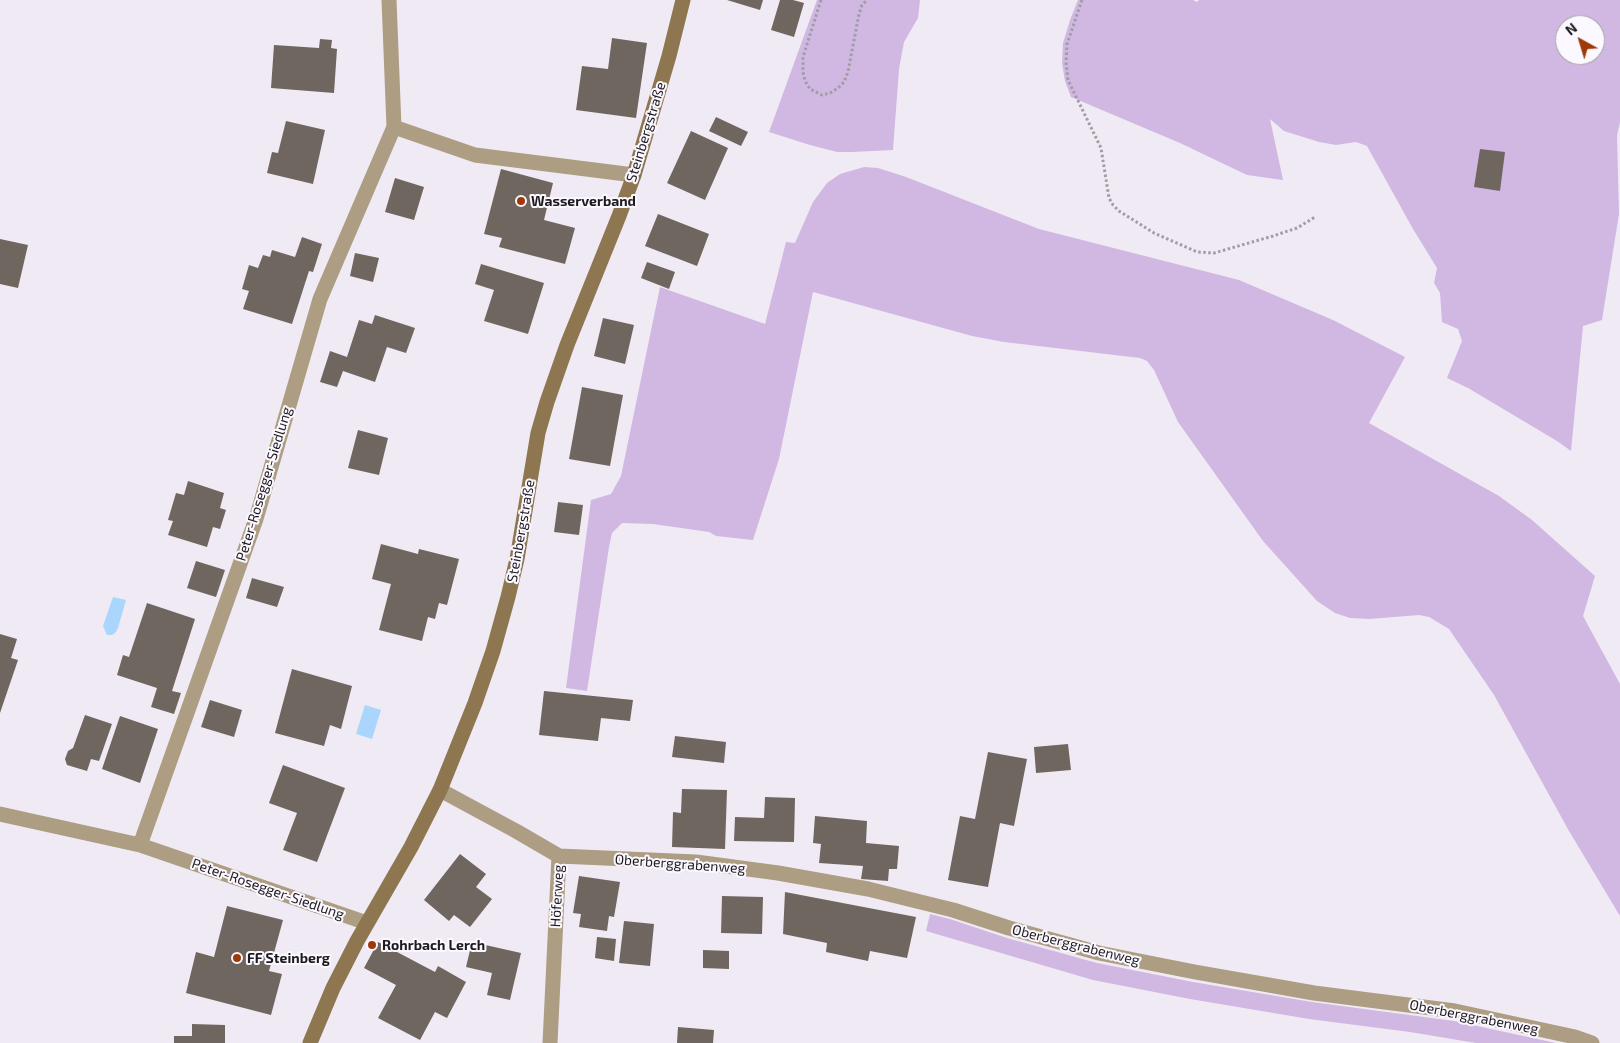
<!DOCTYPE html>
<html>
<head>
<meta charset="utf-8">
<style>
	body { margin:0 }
	#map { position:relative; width:1620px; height:1043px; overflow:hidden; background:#f0eaf5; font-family:"Exo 2",sans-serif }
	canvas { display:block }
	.north { position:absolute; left:1555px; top:15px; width:50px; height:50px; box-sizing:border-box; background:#fcf8ff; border:1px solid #a3a0a5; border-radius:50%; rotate:321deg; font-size:14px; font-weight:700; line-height:20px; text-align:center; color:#1d1b1f }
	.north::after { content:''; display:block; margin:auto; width:18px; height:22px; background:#9e390a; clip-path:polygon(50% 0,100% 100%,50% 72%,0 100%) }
</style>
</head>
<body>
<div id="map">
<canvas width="1620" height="1043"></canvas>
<div class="north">N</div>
</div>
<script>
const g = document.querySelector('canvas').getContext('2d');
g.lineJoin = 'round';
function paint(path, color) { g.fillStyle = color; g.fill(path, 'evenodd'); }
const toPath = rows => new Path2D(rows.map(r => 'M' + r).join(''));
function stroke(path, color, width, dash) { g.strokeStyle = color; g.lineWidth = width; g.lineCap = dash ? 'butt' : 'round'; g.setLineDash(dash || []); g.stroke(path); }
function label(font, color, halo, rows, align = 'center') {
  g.font = font + ' "Exo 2",sans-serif'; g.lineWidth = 4; g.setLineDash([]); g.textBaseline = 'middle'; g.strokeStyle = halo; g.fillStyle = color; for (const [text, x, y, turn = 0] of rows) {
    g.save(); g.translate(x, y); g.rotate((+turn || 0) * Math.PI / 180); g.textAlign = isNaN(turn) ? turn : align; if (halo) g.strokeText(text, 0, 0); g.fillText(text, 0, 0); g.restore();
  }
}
const green = toPath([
	[817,0,920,0,918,18,904,42,899,69,893,150,852,152,837,152,810,145,769,132],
	[1078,0,1193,0,1197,2,1199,0,1620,0,1620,122,1617,136,1619,214,1602,320,1583,326,1571,451,1557,441,1468,388,1447,378,1462,341,1458,329,1442,322,1440,293,1434,283,1437,268,1413,229,1367,146,1356,142,1336,145,1319,142,1284,131,1270,119,1283,180,1247,175,1180,143,1071,97,1065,81,1062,63,1063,43,1070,20],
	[1565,25,1595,25,1595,55,1565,55],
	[864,167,878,168,906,177,1039,229,1239,280,1333,320,1405,357,1369,423,1499,496,1532,520,1595,576,1583,616,1620,684,1620,916,1569,831,1494,695,1449,629,1429,617,1419,615,1369,619,1350,618,1335,613,1317,601,1263,541,1178,422,1154,370,1147,361,1140,358,1004,342,972,336,813,292,779,459,753,540,716,536,709,532,653,524,622,523,612,533,609,547,587,691,566,688,591,500,611,494,621,476,660,287,765,324,786,242,795,243,813,202,827,183,840,174],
	[930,914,950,919,1007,938,1097,963,1193,982,1312,1002,1454,1021,1556,1043,1476,1043,1410,1032,1309,1019,1190,999,1093,980,926,931]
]);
const water = toPath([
	[113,597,126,600,118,628,116,632,112,635,107,635,103,626],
	[365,705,381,710,372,739,356,734]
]);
const building = toPath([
	[727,0,763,0,760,10],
	[780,0,793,0,804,3,794,37,771,30],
	[612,38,647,43,636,118,576,110,582,66,608,69],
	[320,39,332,40,331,48,337,49,334,93,271,88,274,45,319,48],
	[716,117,748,132,741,146,709,131],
	[286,121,325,130,313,184,267,173,272,152,278,153],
	[691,131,728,148,705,200,667,183],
	[1480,149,1505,152,1500,191,1474,187],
	[501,169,553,183,544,220,575,228,565,264,499,247,502,238,484,234],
	[395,178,424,187,414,220,385,212],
	[658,214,709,234,697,266,645,246],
	[302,237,322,244,313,272,309,271,292,324,243,309,249,291,242,289,249,265,258,268,263,255,270,257,272,250,295,257],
	[0,239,28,245,18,288,0,284],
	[355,253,379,258,373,282,350,276],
	[647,262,675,272,669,289,641,278],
	[481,264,544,283,528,334,484,321,494,290,475,284],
	[375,315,415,328,406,353,387,347,375,382,343,371,337,387,320,382,330,351,347,357,359,320,372,324],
	[603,318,634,325,625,364,594,356],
	[582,387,623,395,610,466,569,459],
	[358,430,388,438,379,475,348,468],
	[188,481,224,493,220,508,226,510,220,529,213,527,207,547,168,535,173,521,168,520,176,493,184,495],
	[558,502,583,505,579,535,554,532],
	[381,544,418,554,419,549,459,559,447,605,439,603,435,619,428,617,422,641,379,630,391,584,372,579],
	[196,561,225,570,216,597,187,588],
	[252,578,284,587,277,607,246,598],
	[147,603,195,619,172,691,181,693,174,714,151,707,157,688,117,675,123,655,129,657],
	[0,634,17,639,11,658,18,660,0,713],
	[292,669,352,686,341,729,330,725,324,746,275,733],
	[544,691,633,700,630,721,601,718,598,741,539,735],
	[210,700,242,710,234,737,201,727],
	[85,715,112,724,99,761,91,759,87,771,67,765,65,759,68,751,73,748],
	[120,716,158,729,140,783,102,769],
	[675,736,726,742,724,763,672,757],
	[1068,744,1071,770,1036,773,1034,747],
	[988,752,1027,759,1014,826,1000,823,988,887,948,880,960,816,975,819],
	[283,765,345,788,317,862,283,850,297,813,269,803],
	[682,789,727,790,725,849,672,847,673,812,681,813],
	[765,797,795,798,794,842,734,841,735,817,764,818],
	[815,816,867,821,866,843,899,846,897,869,889,869,888,881,861,879,863,866,819,863,821,844,813,843],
	[460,854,486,874,476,887,492,899,470,927,454,915,449,921,424,900],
	[579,876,620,882,614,917,609,916,607,931,579,927,581,914,573,913],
	[785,892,916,917,907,958,870,951,868,961,826,952,827,943,783,934],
	[722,896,763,897,762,934,721,933],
	[227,906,283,920,269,971,282,974,271,1015,186,993,196,952,214,957],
	[624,921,654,924,650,966,619,963],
	[597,937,616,939,614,961,595,958],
	[378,942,435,972,438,966,466,982,447,1018,435,1012,420,1040,378,1018,396,985,364,968],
	[472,942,521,953,510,1000,487,995,492,973,466,967],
	[703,950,729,951,729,969,703,968],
	[192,1024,225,1025,225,1043,174,1043,174,1036,192,1036],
	[678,1027,714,1030,713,1043,677,1043]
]);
const path = toPath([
	[821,0,803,57,803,72,805,81,810,89,822,95,830,93,838,88,844,82,848,72,859,14,862,5,867,0],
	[1082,0,1067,44,1066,62,1068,80,1101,148,1109,198,1113,205,1119,211,1154,233,1197,252,1214,253,1273,236,1297,228,1315,217]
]);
const street = toPath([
	[394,127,475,155,634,175],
	[440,790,516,831,559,856,550,1043],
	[0,814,140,845,367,923],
	[140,845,256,519,320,299,394,127,389,0],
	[559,856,696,862,778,873,868,889,953,910,1009,928,1099,953,1195,972,1314,993,1455,1011,1575,1037,1592,1043]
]);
const secondary = toPath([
	[310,1043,333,988,357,941,411,847,440,790,475,703,493,651,508,597,517,559,538,433,547,402,567,345,619,216,634,175,669,56,683,0]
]);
const markers = [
	[521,201,5,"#9e390a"],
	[372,945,5,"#9e390a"],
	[237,958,5,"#9e390a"]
];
const streetNames = [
	["Steinbergstraße",646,132,-73],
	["Peter-Rosegger-Siedlung",264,484,-73],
	["Steinbergstraße",521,531,-80],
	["Oberberggrabenweg",680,864,4],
	["Peter-Rosegger-Siedlung",268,889,19],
	["Höferweg",557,896,-87],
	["Oberberggrabenweg",1076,945,14],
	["Oberberggrabenweg",1474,1017,11]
];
const poiNames = [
	["Wasserverband",531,201],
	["Rohrbach Lerch",382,945],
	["FF Steinberg",247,958]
];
paint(green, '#d1b8e2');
paint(water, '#aad6fd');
paint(building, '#6f665f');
stroke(path, '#a09ca4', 3, [2.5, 2.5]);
stroke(street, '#ad9d83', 15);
stroke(secondary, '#8e7650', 15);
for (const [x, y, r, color] of markers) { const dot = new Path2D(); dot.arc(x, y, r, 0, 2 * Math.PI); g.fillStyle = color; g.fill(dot); stroke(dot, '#fcf8ff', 2); }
label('14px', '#1d1b1f', '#fcf8ff', streetNames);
label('bold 14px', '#1d1b1f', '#fcf8ff', poiNames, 'left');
</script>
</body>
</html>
